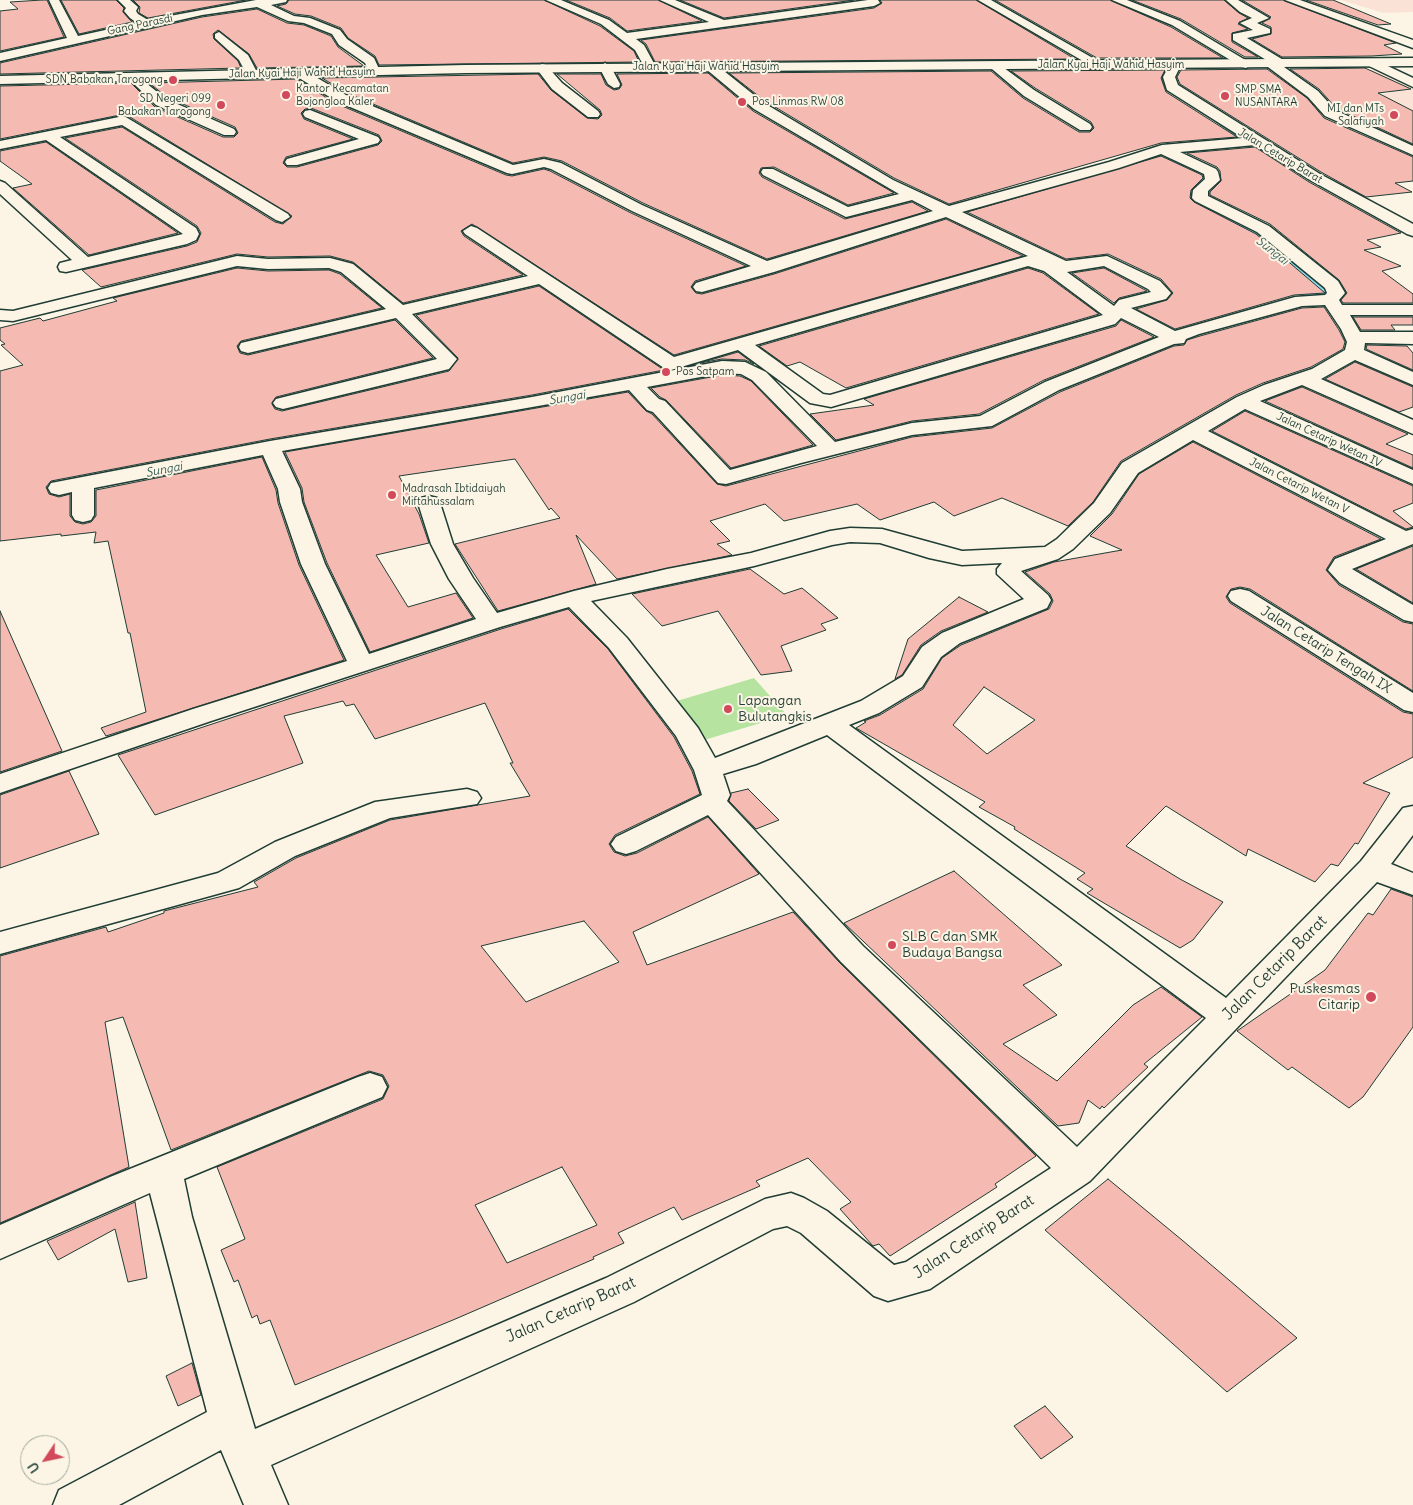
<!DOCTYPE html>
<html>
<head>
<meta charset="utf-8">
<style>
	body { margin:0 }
	#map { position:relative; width:1413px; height:1505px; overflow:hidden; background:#fcf5e5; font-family:Delius,sans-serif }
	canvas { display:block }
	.north { position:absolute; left:20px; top:1435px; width:50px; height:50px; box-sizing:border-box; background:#fcf5e5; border:1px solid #a4ab9e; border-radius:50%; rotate:236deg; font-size:14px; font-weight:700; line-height:20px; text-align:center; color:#1f3d34 }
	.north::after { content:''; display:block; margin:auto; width:18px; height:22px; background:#d1495b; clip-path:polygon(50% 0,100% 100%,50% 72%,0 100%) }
</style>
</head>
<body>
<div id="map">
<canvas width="1413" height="1505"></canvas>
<div class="north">U</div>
</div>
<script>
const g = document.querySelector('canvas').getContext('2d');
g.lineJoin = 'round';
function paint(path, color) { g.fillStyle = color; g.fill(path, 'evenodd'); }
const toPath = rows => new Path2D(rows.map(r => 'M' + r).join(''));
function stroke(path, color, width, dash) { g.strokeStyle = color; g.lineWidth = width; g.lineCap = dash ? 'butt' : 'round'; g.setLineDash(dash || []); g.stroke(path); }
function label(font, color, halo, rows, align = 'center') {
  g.font = font + ' Delius,sans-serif'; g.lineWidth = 4; g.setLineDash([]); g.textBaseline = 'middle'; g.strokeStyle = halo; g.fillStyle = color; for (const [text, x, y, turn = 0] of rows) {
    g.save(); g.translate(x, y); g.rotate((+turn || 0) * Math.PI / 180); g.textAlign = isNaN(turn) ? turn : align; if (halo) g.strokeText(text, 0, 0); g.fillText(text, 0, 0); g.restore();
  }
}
const built = toPath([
	[1341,0,1413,0,1413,12,1383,13],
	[1378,70,1413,87,1413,129,1375,97,1395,91,1363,71]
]);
const green = toPath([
	[754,678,787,715,701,741,670,703]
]);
const stream = toPath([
	[1167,70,1171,71,1164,82,1179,93,1179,95,1175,95,1159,82,1167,70],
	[1208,115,1212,115,1247,140,1242,141,1208,117,1208,115]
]);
const river = toPath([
	[1162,145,1173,147,1212,167,1220,178,1208,197,1248,216,1339,285,1345,293,1339,301,1326,304,1313,301,1224,230,1172,205,1167,198,1172,191,1187,179,1151,161,1146,154,1151,147,1162,145]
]);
const building = toPath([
	[42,0,47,0,64,37,0,51,0,11,18,9,10,2,42,0],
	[61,0,116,0,124,8,123,12,132,22,79,34,61,0],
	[133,0,246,0,148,18,139,13,140,7,133,0],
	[289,0,544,0,600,26,634,51,639,62,379,65,375,56,348,38,341,28,311,16,295,14,277,6,286,4,289,0],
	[566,0,658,0,702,21,627,31,610,18,566,0],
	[680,0,854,0,724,18,680,0],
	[880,0,976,0,1075,59,655,62,646,44,641,40,874,8,882,3,880,0],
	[995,0,1110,0,1171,27,1223,58,1097,58,995,0],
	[1132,0,1224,0,1239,13,1248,18,1238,24,1248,29,1232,33,1232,42,1258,57,1245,57,1181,19,1132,0],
	[1242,0,1283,0,1396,43,1384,45,1402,54,1372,56,1282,57,1252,39,1271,34,1271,27,1262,23,1271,17,1242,0],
	[1306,0,1333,0,1391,24,1378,25,1306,0],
	[257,9,287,23,304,25,331,36,338,47,364,66,257,68,249,54,218,30,213,34,214,39,238,61,241,68,0,74,0,63,202,17,257,9],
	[1365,68,1411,89,1378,93,1413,111,1413,144,1336,108,1319,89,1290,69,1365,68],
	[1267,69,1307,98,1324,118,1413,157,1413,181,1395,183,1412,192,1366,197,1321,172,1180,84,1177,77,1181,70,1267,69],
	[1165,70,1161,78,1166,92,1237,137,1161,143,949,204,894,178,765,101,729,73,991,71,1023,98,1079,132,1090,132,1094,128,1091,122,1035,88,1011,71,1165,70],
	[708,73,753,111,894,193,848,205,774,167,761,168,759,173,762,177,845,219,912,202,928,211,767,259,643,203,562,161,544,157,513,163,347,93,322,78,538,74,551,90,587,118,598,119,602,115,600,110,557,74,601,74,606,85,614,90,619,89,622,85,617,74,708,73],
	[297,79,335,103,506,175,512,176,544,169,550,171,631,213,746,266,695,281,691,287,696,293,702,294,774,274,946,219,1023,256,674,355,472,224,461,231,464,236,523,275,403,303,353,262,330,256,268,257,237,254,101,287,82,270,187,246,197,242,201,233,197,226,65,138,122,127,275,222,283,224,292,216,125,114,0,139,0,86,131,83,155,107,223,137,234,137,238,133,235,127,167,97,149,83,297,79],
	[311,108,379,135,382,141,378,145,297,167,287,167,283,163,286,157,353,139,304,119,301,113,305,109,311,108],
	[46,142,178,233,89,255,13,188,32,184,0,161,0,151,46,142],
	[1255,147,1309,182,1401,233,1367,240,1381,247,1364,250,1401,266,1382,271,1413,294,1413,303,1343,303,1341,300,1347,293,1339,280,1270,224,1210,195,1210,192,1221,181,1220,171,1217,167,1187,153,1255,147],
	[1161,156,1202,175,1203,178,1191,190,1190,198,1194,202,1256,234,1325,293,1294,295,1175,329,1136,309,1167,300,1173,293,1161,279,1108,254,1066,259,967,212,1161,156],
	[237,268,268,271,329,270,340,274,382,308,241,341,237,346,240,353,248,355,395,320,433,358,276,397,272,404,275,409,282,411,449,371,458,358,416,315,539,286,664,370,532,395,270,439,51,481,46,487,49,494,59,497,70,494,70,516,75,522,83,524,91,522,96,516,96,490,262,457,276,490,278,503,299,565,344,660,106,736,101,728,146,712,130,633,128,633,108,541,94,543,96,532,61,536,61,534,0,541,0,371,23,365,1,345,5,344,0,340,0,328,40,318,43,321,117,301,113,298,237,268],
	[1028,268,1043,273,1099,314,846,388,800,362,787,366,759,346,1028,268],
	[1104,268,1147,291,1119,298,1114,303,1072,273,1104,268],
	[1324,307,1339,330,1345,342,1343,349,1311,367,1263,383,1236,395,1121,461,1093,502,1068,526,1002,498,954,516,934,502,880,520,857,504,784,521,765,504,710,521,730,541,717,544,732,555,617,579,576,535,596,584,498,611,455,544,560,518,551,508,549,510,515,459,399,476,419,514,429,543,376,555,408,607,456,593,473,618,370,652,327,563,304,502,302,488,285,452,628,392,646,411,652,414,717,484,726,486,912,437,992,428,1060,392,1174,346,1184,345,1187,340,1200,336,1302,308,1324,307],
	[1353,317,1413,317,1413,325,1391,325,1395,330,1361,330,1353,317],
	[1121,320,1154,337,1044,380,979,414,912,421,836,440,810,414,874,405,864,399,1116,326,1121,320],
	[1367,345,1407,346,1413,353,1413,370,1366,349,1367,345],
	[738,352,754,364,745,360,722,359,700,363,738,352],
	[1355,362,1413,387,1413,407,1399,412,1325,379,1355,362],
	[722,375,740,376,751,381,813,445,731,468,666,400,660,397,651,388,722,375],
	[1302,387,1408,434,1386,444,1413,455,1413,468,1265,401,1302,387],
	[1245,411,1413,486,1413,503,1393,511,1413,527,1406,529,1212,431,1245,411],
	[1193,442,1381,539,1334,557,1326,570,1339,585,1403,622,1413,624,1413,691,1250,589,1240,587,1231,589,1226,597,1230,603,1403,712,1413,714,1413,757,1363,783,1390,793,1358,844,1355,843,1338,866,1331,864,1315,882,1248,849,1246,856,1166,806,1126,846,1180,879,1223,902,1193,940,1180,948,1087,893,1093,889,1077,879,1085,873,1014,829,1015,827,979,807,985,802,856,728,866,722,864,721,880,715,923,689,942,658,961,645,1049,609,1053,601,1050,594,1025,572,1054,562,1122,550,1090,536,1112,514,1139,474,1193,442],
	[984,687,1035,720,987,754,953,725,984,687],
	[1413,546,1413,603,1356,569,1413,546],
	[750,569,784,594,802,588,838,618,821,624,826,630,781,646,792,671,761,675,718,611,662,626,632,594,750,569],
	[959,597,988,612,941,631,921,645,902,675,895,679,908,639,959,597],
	[568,609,608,649,674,737,692,771,700,794,615,835,609,844,614,852,625,856,637,853,708,817,759,874,633,932,647,965,793,912,840,963,1036,1156,995,1184,997,1187,890,1256,879,1244,873,1246,840,1209,851,1202,808,1158,756,1181,760,1186,682,1220,674,1207,618,1233,624,1243,593,1257,594,1259,453,1320,295,1385,270,1320,260,1324,257,1315,252,1318,238,1280,234,1282,221,1250,245,1239,217,1167,383,1099,389,1086,383,1075,369,1071,171,1150,123,1017,105,1022,129,1167,0,1223,0,956,106,927,108,932,164,913,164,911,258,887,254,882,296,858,390,820,530,796,510,763,513,763,485,703,375,739,354,704,346,706,343,701,284,716,303,763,155,815,118,755,501,629,568,609],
	[584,921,619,962,526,1002,481,946,584,921],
	[562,1167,597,1225,507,1263,475,1205,562,1167],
	[0,611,62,751,0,772,0,611],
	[69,771,99,834,0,868,0,795,69,771],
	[748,789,779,820,756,829,729,801,731,793,748,789],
	[954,871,1062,965,1023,985,1057,1015,1003,1044,1057,1081,1133,1005,1161,987,1202,1017,1144,1064,1148,1067,1104,1108,1102,1106,1100,1109,1088,1100,1079,1123,1058,1126,844,923,954,871],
	[1391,889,1413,897,1413,1027,1363,1097,1349,1108,1292,1067,1288,1070,1237,1031,1325,970,1368,913,1373,915,1391,889],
	[1108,1179,1182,1240,1297,1338,1227,1392,1045,1230,1108,1179],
	[135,1202,147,1278,128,1282,115,1229,58,1260,47,1241,135,1202],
	[192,1363,201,1395,178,1406,166,1376,192,1363],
	[1045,1406,1073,1437,1041,1459,1014,1426,1045,1406]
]);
const street = toPath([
	[49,0,59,0,78,36,137,23,130,18,124,11,126,8,118,0,130,0,138,7,136,11,138,14,148,20,256,0,287,0,286,2,271,5,294,16,310,18,340,30,347,39,374,58,380,71,378,74,370,74,365,63,339,45,332,34,304,23,288,21,257,7,202,15,0,61,0,53,67,38,49,0],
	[546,0,561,0,609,20,627,33,709,22,660,0,675,0,724,20,868,0,878,0,880,3,874,6,636,39,644,45,656,67,650,71,646,70,635,50,601,24,546,0],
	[978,0,991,0,1105,65,1099,69,1095,68,978,0],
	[1112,0,1127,0,1180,21,1252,64,1246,68,1242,67,1172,25,1112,0],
	[1226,0,1238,0,1269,18,1257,23,1270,29,1270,33,1247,38,1285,61,1287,64,1284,67,1318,91,1335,110,1413,146,1413,155,1325,116,1308,97,1268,67,1266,64,1268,61,1233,40,1233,34,1253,30,1240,23,1252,18,1240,12,1226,0],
	[1285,0,1300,0,1413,40,1413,48,1285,0],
	[219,32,248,55,258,74,256,77,248,77,239,60,215,38,215,34,219,32],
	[1373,59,1413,78,1413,87,1369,66,1367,63,1369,60,1373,59],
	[1175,61,1181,65,1175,77,1178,85,1320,174,1413,224,1413,236,1407,234,1310,180,1255,145,1180,152,1216,169,1218,172,1220,180,1208,191,1208,196,1269,226,1338,281,1345,293,1339,300,1342,305,1413,305,1413,315,1350,315,1360,332,1413,332,1413,344,1365,343,1364,350,1413,372,1413,385,1355,360,1321,379,1413,420,1413,434,1302,385,1260,401,1413,470,1413,484,1245,409,1208,431,1406,531,1413,529,1413,544,1352,569,1413,605,1413,622,1404,620,1340,583,1328,570,1335,559,1386,539,1193,440,1138,473,1110,513,1073,549,1058,559,1021,571,1048,595,1051,600,1047,608,960,643,941,657,922,687,879,713,849,725,1226,998,1361,861,1403,808,1413,806,1413,835,1391,864,1413,873,1413,895,1377,882,1090,1181,930,1289,888,1301,874,1296,801,1233,787,1226,773,1229,634,1302,271,1465,288,1505,244,1505,221,1450,119,1505,53,1505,59,1490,207,1412,150,1193,0,1259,0,1225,110,1177,358,1077,370,1073,382,1077,387,1087,382,1097,184,1179,192,1217,255,1429,606,1278,765,1199,791,1193,804,1198,827,1211,894,1265,906,1262,1051,1168,841,962,708,815,636,851,626,854,616,851,611,844,616,837,702,795,694,770,676,736,609,648,569,607,500,627,211,721,0,793,0,774,193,709,347,661,301,564,280,502,278,489,263,455,94,488,94,515,91,520,83,522,75,520,72,515,72,492,59,495,51,493,48,488,51,483,270,441,532,397,722,361,745,362,766,372,835,442,912,423,980,416,1045,382,1159,337,1121,318,1115,324,831,407,810,403,738,350,671,370,664,368,539,284,412,314,457,359,449,369,283,409,276,407,273,403,276,399,437,359,396,318,248,353,241,351,239,347,241,343,386,309,341,272,329,268,268,269,237,266,13,321,0,320,0,310,13,311,237,256,268,259,330,258,353,264,403,305,528,276,465,234,463,231,471,226,477,228,674,357,1028,256,946,217,774,272,702,292,696,291,693,287,696,283,751,266,632,211,551,169,544,167,512,174,507,173,336,101,296,76,294,73,296,70,304,70,346,95,513,165,544,159,561,163,642,205,767,261,933,211,912,200,846,217,763,175,761,172,763,169,773,169,848,207,899,194,754,109,706,69,704,66,706,63,714,63,764,103,893,180,949,206,1109,162,1162,145,1243,138,1167,90,1163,77,1171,62,1175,61],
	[1161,154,1204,174,1205,179,1193,190,1192,198,1195,201,1257,232,1325,288,1327,293,1325,295,1295,297,1175,331,1131,308,1166,299,1171,293,1160,281,1107,256,1066,261,962,212,1119,168,1161,154],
	[1028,266,1044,271,1103,315,830,395,823,394,755,345,1028,266],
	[1104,266,1148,289,1151,292,1119,300,1114,306,1067,272,1104,266],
	[1325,305,1341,329,1347,342,1345,350,1312,369,1264,385,1237,397,1122,463,1094,503,1057,539,1045,547,962,551,882,529,850,528,830,531,751,553,667,569,574,591,497,613,473,578,453,544,440,503,437,498,429,496,421,498,418,503,431,544,449,579,476,619,369,654,325,564,302,502,300,489,282,451,629,390,647,410,653,412,718,483,726,484,801,463,912,435,992,426,1059,390,1174,344,1184,343,1186,339,1199,334,1302,306,1325,305],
	[722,373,741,374,752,380,817,446,730,470,665,401,659,399,647,387,722,373],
	[850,542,880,543,929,558,962,565,1002,563,997,569,997,574,1024,599,942,633,922,647,903,676,861,701,715,758,698,728,627,638,591,601,754,566,832,545,850,542],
	[827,735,1206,1018,1077,1147,863,946,727,801,730,795,723,774,756,764,827,735],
	[996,62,1034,90,1090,124,1092,127,1090,130,1080,130,1024,96,992,69,990,66,992,63,996,62],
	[605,63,611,67,620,84,619,87,614,88,608,84,599,67,605,63],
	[542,64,546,65,562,83,598,111,600,114,598,117,588,117,552,89,536,68,542,64],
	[144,73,150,77,146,83,166,99,234,129,236,132,234,135,224,135,156,105,133,83,140,74,144,73],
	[310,110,378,137,380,140,378,143,297,165,287,165,285,162,287,159,359,139,305,117,303,114,305,111,310,110],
	[124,116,288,214,290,217,282,222,276,220,122,125,60,137,196,228,199,234,196,240,187,244,66,272,60,271,58,267,60,263,72,260,0,194,0,181,5,183,88,257,183,234,46,140,0,149,0,141,124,116],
	[1240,589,1249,591,1413,693,1413,712,1404,710,1231,601,1228,596,1231,591,1240,589],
	[467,789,477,792,481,798,477,804,390,818,295,856,239,888,0,954,0,932,218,873,275,842,375,802,467,789]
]);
const primary = toPath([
	[1413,58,1413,66,465,73,0,84,0,76,465,65,1413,58]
]);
const markers = [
	[173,80,5,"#d1495b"],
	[286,95,5,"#d1495b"],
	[1225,96,5,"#d1495b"],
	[742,102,5,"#d1495b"],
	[221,105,5,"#d1495b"],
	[1394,115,5,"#d1495b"],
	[666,372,5,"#d1495b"],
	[392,495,5,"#d1495b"],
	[728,709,5,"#d1495b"],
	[892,945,5,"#d1495b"],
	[1371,997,6,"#d1495b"]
];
const farStreetnames = [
	["Gang Parasdi",140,25,-12],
	["Jalan Kyai Haji Wahid Hasyim",1111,65],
	["Jalan Kyai Haji Wahid Hasyim",706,67],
	["Jalan Kyai Haji Wahid Hasyim",302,73,-1],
	["Jalan Cetarip Barat",1280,156,31],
	["Jalan Cetarip Wetan IV",1329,440,25],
	["Jalan Cetarip Wetan V",1299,486,27]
];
const farPoinames = [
	["SDN Babakan Tarogong",163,80,"right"],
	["Kantor Kecamatan",296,89],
	["Bojongloa Kaler",296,102],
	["SMP SMA",1235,90],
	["NUSANTARA",1235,103],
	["SD Negeri 099",211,99,"right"],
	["Babakan Tarogong",211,112,"right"],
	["Pos Linmas RW 08",752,102],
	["MI dan MTs",1384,109,"right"],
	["Salafiyah",1384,122,"right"],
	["Pos Satpam",676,372],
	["Madrasah Ibtidaiyah",402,489],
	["Miftahussalam",402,502]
];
const farWaternames = [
	["Sungai",1272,251,38],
	["Sungai",567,398,-10],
	["Sungai",164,470,-11]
];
const streetNames = [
	["Jalan Cetarip Tengah IX",1326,650,32]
];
const poiNames = [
	["Lapangan",738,701],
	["Bulutangkis",738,717],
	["SLB C dan SMK",902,937],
	["Budaya Bangsa",902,953],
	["Puskesmas",1360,989,"right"],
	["Citarip",1360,1005,"right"]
];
const nearStreetnames = [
	["Jalan Cetarip Barat",1275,968,-45],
	["Jalan Cetarip Barat",974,1237,-33],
	["Jalan Cetarip Barat",571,1310,-24]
];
paint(built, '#fae3d6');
paint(green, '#b7e3a0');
paint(stream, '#619ca2');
paint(river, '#8ddbec');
paint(building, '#f5bab2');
stroke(building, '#1f3d34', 1);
stroke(street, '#1f3d34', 3);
stroke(primary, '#1f3d34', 3);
paint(street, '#fcf5e5');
paint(primary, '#fcf5e5');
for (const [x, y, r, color] of markers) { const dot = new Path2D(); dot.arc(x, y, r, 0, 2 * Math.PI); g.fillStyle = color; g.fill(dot); stroke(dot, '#fcf5e5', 2); }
label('11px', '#1f3d34', '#fcf5e5', farStreetnames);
label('11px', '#1f3d34', '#fcf5e5', farPoinames, 'left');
label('italic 12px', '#355d59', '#fcf5e5', farWaternames);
label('14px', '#1f3d34', '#fcf5e5', streetNames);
label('14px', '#1f3d34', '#fcf5e5', poiNames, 'left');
label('16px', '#1f3d34', '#fcf5e5', nearStreetnames);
</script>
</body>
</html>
